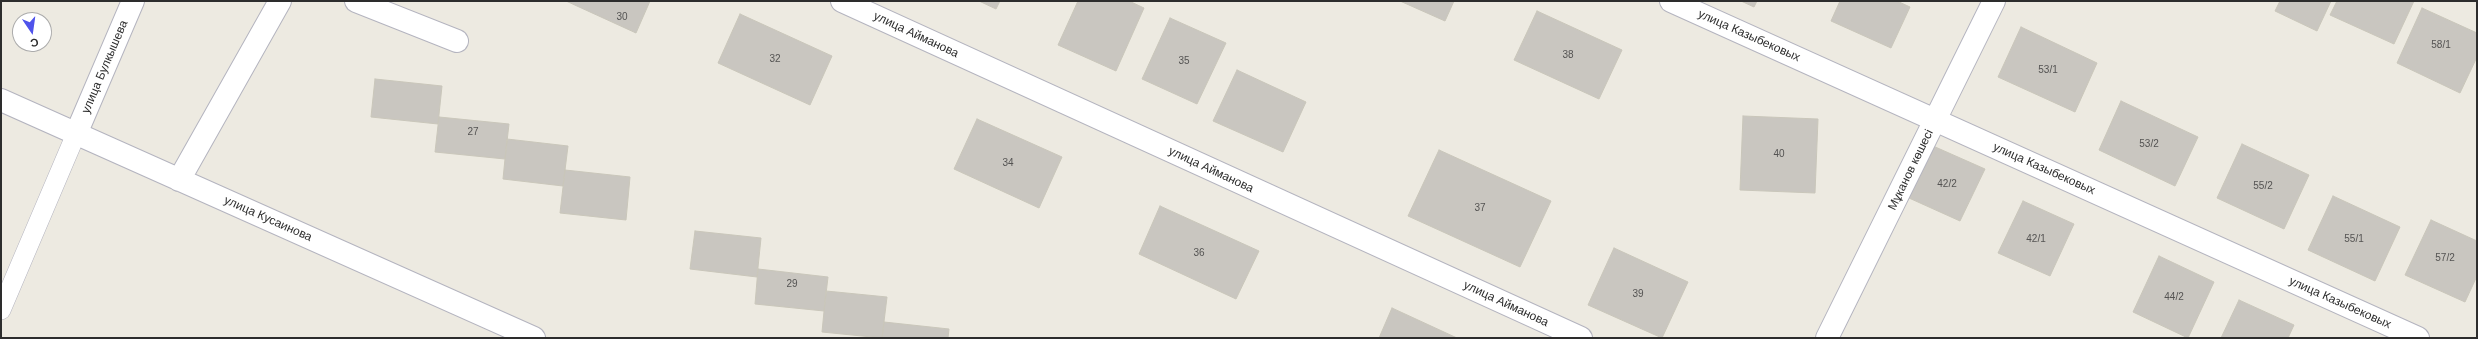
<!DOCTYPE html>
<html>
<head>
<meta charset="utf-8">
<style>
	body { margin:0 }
	#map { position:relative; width:2478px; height:339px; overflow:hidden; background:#edeae1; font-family:Helvetica,sans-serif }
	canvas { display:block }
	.frame { position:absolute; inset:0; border:2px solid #2d2d2d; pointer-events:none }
	.north { position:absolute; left:12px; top:12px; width:40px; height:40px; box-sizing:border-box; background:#fff; border:1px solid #ababab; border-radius:50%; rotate:167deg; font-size:11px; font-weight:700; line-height:16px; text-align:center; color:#2d2d2d }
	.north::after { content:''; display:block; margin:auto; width:14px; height:18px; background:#4f53eb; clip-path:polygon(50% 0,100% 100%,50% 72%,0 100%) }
</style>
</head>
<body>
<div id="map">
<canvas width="2478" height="339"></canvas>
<div class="frame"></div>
<div class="north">С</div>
</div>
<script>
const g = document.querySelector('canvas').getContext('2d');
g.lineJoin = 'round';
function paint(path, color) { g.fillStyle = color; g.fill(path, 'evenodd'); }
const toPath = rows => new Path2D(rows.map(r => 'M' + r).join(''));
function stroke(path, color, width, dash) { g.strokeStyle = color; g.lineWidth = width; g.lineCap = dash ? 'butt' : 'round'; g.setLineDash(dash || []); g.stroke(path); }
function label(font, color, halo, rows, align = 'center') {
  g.font = font + ' Helvetica,sans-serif'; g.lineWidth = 3; g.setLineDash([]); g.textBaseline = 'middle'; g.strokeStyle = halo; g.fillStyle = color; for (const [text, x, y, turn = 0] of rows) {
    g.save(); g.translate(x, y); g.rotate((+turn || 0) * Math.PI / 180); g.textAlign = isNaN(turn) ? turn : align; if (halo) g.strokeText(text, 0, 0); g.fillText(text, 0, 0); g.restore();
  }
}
const building = toPath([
	[566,1,650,1,636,33,566,1],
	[979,1,1000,1,996,9,979,1],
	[1078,1,1129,1,1144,8,1116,71,1058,45,1078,1],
	[1400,1,1454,1,1445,21,1400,1],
	[1741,1,1757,1,1754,7,1741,1],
	[1840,1,1897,1,1910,7,1891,48,1831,21,1840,1],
	[2280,1,2331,1,2317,31,2275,11,2280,1],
	[2337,1,2414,1,2394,44,2330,15,2337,1],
	[2422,8,2477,33,2477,57,2460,93,2397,63,2422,8],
	[1537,11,1622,50,1599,99,1514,60,1537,11],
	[740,14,832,56,810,105,718,63,740,14],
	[1170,18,1226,43,1197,104,1142,79,1170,18],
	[2021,27,2097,63,2075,112,1998,77,2021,27],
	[1237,70,1306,102,1283,152,1213,121,1237,70],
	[375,79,442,86,438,124,371,117,375,79],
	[2121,101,2198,137,2175,186,2099,150,2121,101],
	[1743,116,1818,119,1815,193,1740,190,1743,116],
	[439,117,509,124,505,159,435,152,439,117],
	[977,119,1062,157,1039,208,954,169,977,119],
	[507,139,568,146,563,186,503,179,507,139],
	[2242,144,2309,175,2284,229,2217,198,2242,144],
	[1933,146,1985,169,1960,221,1909,198,1933,146],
	[1439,150,1551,201,1520,267,1408,216,1439,150],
	[565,170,630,177,626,220,560,213,565,170],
	[2333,196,2400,227,2375,281,2308,250,2333,196],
	[2023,201,2074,224,2050,276,1998,253,2023,201],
	[1160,206,1259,251,1236,299,1139,254,1160,206],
	[2431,220,2477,241,2477,276,2465,302,2405,275,2431,220],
	[695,231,761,238,757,277,690,269,695,231],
	[1614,248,1688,282,1662,338,1588,305,1614,248],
	[2159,256,2214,282,2188,338,2133,312,2159,256],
	[758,269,828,277,824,311,755,304,758,269],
	[826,291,887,297,882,338,822,332,826,291],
	[2239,300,2294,325,2288,338,2221,338,2239,300],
	[1392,308,1457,338,1379,338,1392,308],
	[884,322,949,329,948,338,882,338,884,322]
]);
const lane = toPath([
	[1,310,76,134]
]);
const street = toPath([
	[356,1,457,41],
	[842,1,1581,338],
	[1671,1,2418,338],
	[1,100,534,338],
	[76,134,133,1],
	[179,180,280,1]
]);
const secondary = toPath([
	[1827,338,1994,1]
]);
const numberNames = [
	["30",622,17],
	["58/1",2441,45],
	["38",1568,55],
	["32",775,59],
	["35",1184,61],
	["53/1",2048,70],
	["27",473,132],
	["53/2",2149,144],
	["40",1779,154],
	["34",1008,163],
	["42/2",1947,184],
	["55/2",2263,186],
	["37",1480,208],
	["42/1",2036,239],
	["55/1",2354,239],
	["36",1199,253],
	["57/2",2445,258],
	["29",792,284],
	["39",1638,294],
	["44/2",2174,297]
];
const streetNames = [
	["улица Айманова",916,35,25],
	["улица Казыбековых",1749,36,24],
	["улица Булкышева",105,67,-67],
	["улица Казыбековых",2044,169,24],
	["улица Айманова",1211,170,25],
	["Мұканов көшесі",1911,170,-64],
	["улица Кусаинова",268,219,24],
	["улица Казыбековых",2340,303,24],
	["улица Айманова",1506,304,25]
];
paint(building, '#c9c6c0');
stroke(building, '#c9c6ba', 1);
stroke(lane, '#b4b4bf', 20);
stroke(street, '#b4b4bf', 24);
stroke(secondary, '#b4b4bf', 24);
stroke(lane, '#fff', 19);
stroke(street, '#fff', 22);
stroke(secondary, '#fff', 22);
label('10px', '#545352', null, numberNames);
label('12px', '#2d2d2d', '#fff', streetNames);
</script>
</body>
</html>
